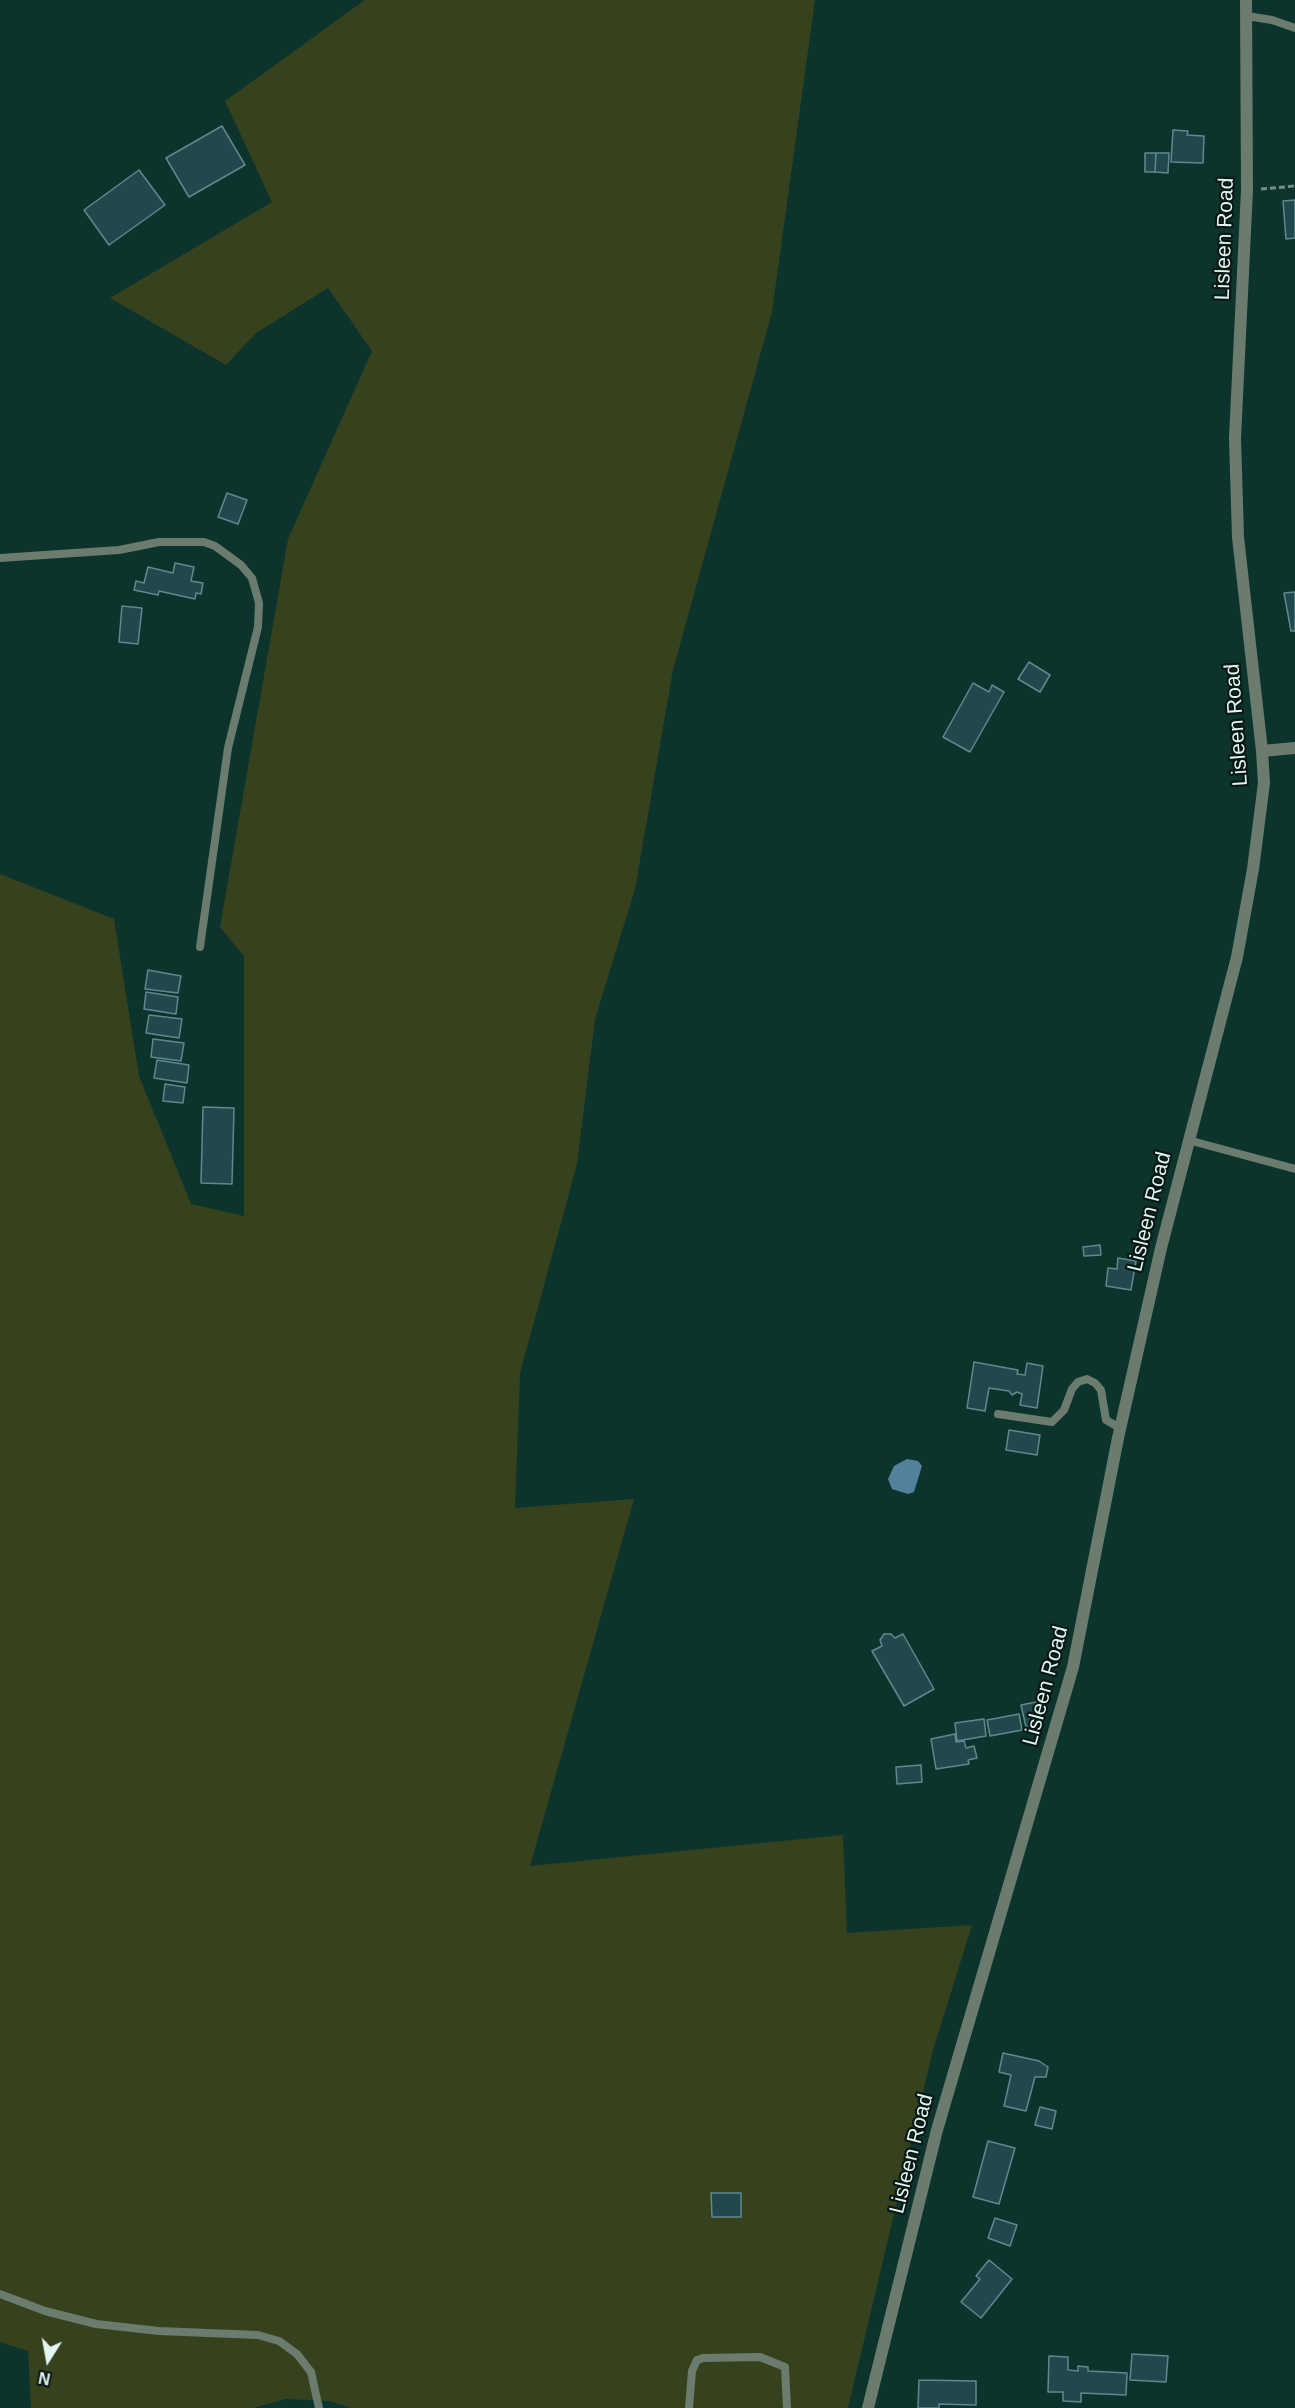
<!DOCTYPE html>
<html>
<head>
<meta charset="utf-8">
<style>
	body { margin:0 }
	#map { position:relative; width:1295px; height:2408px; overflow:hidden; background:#0d342c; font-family:Helvetica,sans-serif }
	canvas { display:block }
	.north { position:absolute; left:18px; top:2330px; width:60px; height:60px; -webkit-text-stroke:4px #081815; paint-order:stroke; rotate:191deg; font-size:16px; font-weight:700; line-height:24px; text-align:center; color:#e2f7f1 }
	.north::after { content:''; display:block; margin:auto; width:21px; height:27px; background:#e2f7f1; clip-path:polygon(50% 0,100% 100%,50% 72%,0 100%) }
</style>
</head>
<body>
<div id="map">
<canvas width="1295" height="2408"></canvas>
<div class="north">N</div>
</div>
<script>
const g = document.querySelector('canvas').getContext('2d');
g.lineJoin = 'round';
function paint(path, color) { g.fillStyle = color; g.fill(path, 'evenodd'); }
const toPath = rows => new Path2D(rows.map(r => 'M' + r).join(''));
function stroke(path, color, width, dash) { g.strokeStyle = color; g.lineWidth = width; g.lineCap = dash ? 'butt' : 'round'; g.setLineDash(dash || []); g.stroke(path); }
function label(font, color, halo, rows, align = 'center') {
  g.font = font + ' Helvetica,sans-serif'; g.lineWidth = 4.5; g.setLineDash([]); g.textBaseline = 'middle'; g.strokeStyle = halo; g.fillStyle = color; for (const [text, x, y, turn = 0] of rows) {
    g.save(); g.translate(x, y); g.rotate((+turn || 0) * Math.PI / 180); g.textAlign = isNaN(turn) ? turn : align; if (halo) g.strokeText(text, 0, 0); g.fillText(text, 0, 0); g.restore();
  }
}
const green = toPath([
	[365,0,815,0,772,312,673,670,635,889,595,1019,577,1164,520,1373,515,1508,634,1499,530,1866,843,1835,847,1933,972,1925,933,2050,848,2408,351,2408,330,2401,286,2399,253,2408,31,2408,28,2351,0,2342,0,874,114,919,139,1076,191,1204,244,1216,244,956,220,927,288,539,372,351,328,288,256,333,226,365,110,298,272,202,225,101]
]);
const water = toPath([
	[907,1459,918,1461,922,1466,914,1492,908,1494,892,1489,888,1479,894,1466]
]);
const building = toPath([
	[222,126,245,165,189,197,166,158,222,126],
	[1173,130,1188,131,1187,135,1204,136,1203,163,1171,162,1173,130],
	[1145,153,1156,153,1155,172,1145,172,1145,153],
	[1156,153,1169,153,1168,173,1155,172,1156,153],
	[139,170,165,205,109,245,84,210,139,170],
	[1295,200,1295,238,1286,239,1283,201,1295,200],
	[227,493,247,500,238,524,218,517,227,493],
	[175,563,194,567,191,581,203,583,201,594,196,593,195,599,159,591,158,595,134,590,136,581,144,583,148,567,173,573,175,563],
	[1295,592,1295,631,1291,631,1284,593,1295,592],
	[122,606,142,608,138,644,119,642,122,606],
	[1029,662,1050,675,1040,692,1018,679,1029,662],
	[973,683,989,692,992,685,1004,692,970,752,943,737,973,683],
	[148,970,181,976,178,993,145,989,148,970],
	[146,992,178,997,176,1014,144,1009,146,992],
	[149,1015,182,1019,179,1038,146,1033,149,1015],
	[153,1039,184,1043,181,1061,151,1057,153,1039],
	[157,1060,189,1065,187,1083,154,1078,157,1060],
	[165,1084,185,1087,183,1103,163,1101,165,1084],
	[203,1107,234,1108,232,1184,201,1183,203,1107],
	[1100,1245,1101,1255,1084,1256,1083,1247,1100,1245],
	[1118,1258,1136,1261,1131,1290,1106,1286,1108,1268,1117,1269,1118,1258],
	[974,1362,1018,1370,1017,1374,1025,1375,1027,1363,1043,1366,1037,1408,1020,1405,1022,1394,1017,1392,1012,1395,1009,1391,989,1388,985,1411,967,1408,974,1362],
	[1009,1430,1040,1435,1037,1455,1006,1450,1009,1430],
	[884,1634,891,1634,895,1638,903,1634,934,1689,904,1706,872,1651,882,1646,880,1640,884,1634],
	[1036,1702,1041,1723,1026,1727,1021,1705,1036,1702],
	[1019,1714,1022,1730,990,1736,987,1720,1019,1714],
	[984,1719,986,1736,957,1741,955,1723,984,1719],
	[955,1734,956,1742,964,1741,966,1748,974,1746,977,1758,968,1760,969,1764,936,1769,931,1739,955,1734],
	[921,1765,922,1782,897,1784,896,1767,921,1765],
	[1003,2053,1039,2061,1048,2067,1046,2077,1035,2077,1026,2111,1004,2106,1011,2075,999,2072,1003,2053],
	[1040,2107,1056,2111,1052,2129,1035,2125,1040,2107],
	[988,2141,1015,2148,999,2204,973,2197,988,2141],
	[711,2193,741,2193,741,2217,712,2217,711,2193],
	[995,2218,1017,2225,1010,2246,988,2238,995,2218],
	[989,2260,1012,2279,981,2318,961,2302,980,2279,976,2276,989,2260],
	[1132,2354,1168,2356,1166,2382,1130,2380,1132,2354],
	[1049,2356,1068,2357,1068,2370,1078,2371,1078,2366,1088,2367,1088,2371,1127,2373,1126,2395,1081,2393,1081,2402,1063,2401,1063,2392,1048,2392,1049,2356],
	[919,2380,976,2381,976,2405,939,2404,939,2408,918,2408,919,2380]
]);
const path = toPath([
	[1261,189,1295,186]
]);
const service = toPath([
	[1247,16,1272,20,1295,28],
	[0,558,119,550,159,542,204,542,215,546,241,565,252,578,259,603,258,627,228,748,200,947],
	[1188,1140,1295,1169],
	[998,1414,1052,1422,1064,1410,1072,1389,1078,1382,1087,1379,1095,1383,1101,1390,1106,1420,1120,1428],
	[0,2294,45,2311,96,2324,159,2331,258,2335,279,2341,297,2354,311,2372,319,2408],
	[689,2408,692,2371,697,2360,703,2358,760,2357,785,2367,787,2408]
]);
const minor = toPath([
	[1262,751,1295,748],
	[868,2408,937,2130,1073,1667,1118,1438,1161,1248,1237,957,1253,869,1264,783,1262,751,1238,537,1235,438,1247,190,1246,0]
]);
const streetNames = [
	["Lisleen Road",1225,239,-88],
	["Lisleen Road",1237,725,-94],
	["Lisleen Road",1150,1212,-76],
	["Lisleen Road",1046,1686,-75],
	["Lisleen Road",912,2154,-76]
];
paint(green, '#36421d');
paint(water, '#52819b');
paint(building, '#21494d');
stroke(building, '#60898e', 1.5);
stroke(path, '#718f88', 3, [6, 3]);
stroke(service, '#6b7c6e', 8);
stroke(minor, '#6b7c6e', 12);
label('21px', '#e2f7f1', '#081815', streetNames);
</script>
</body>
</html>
